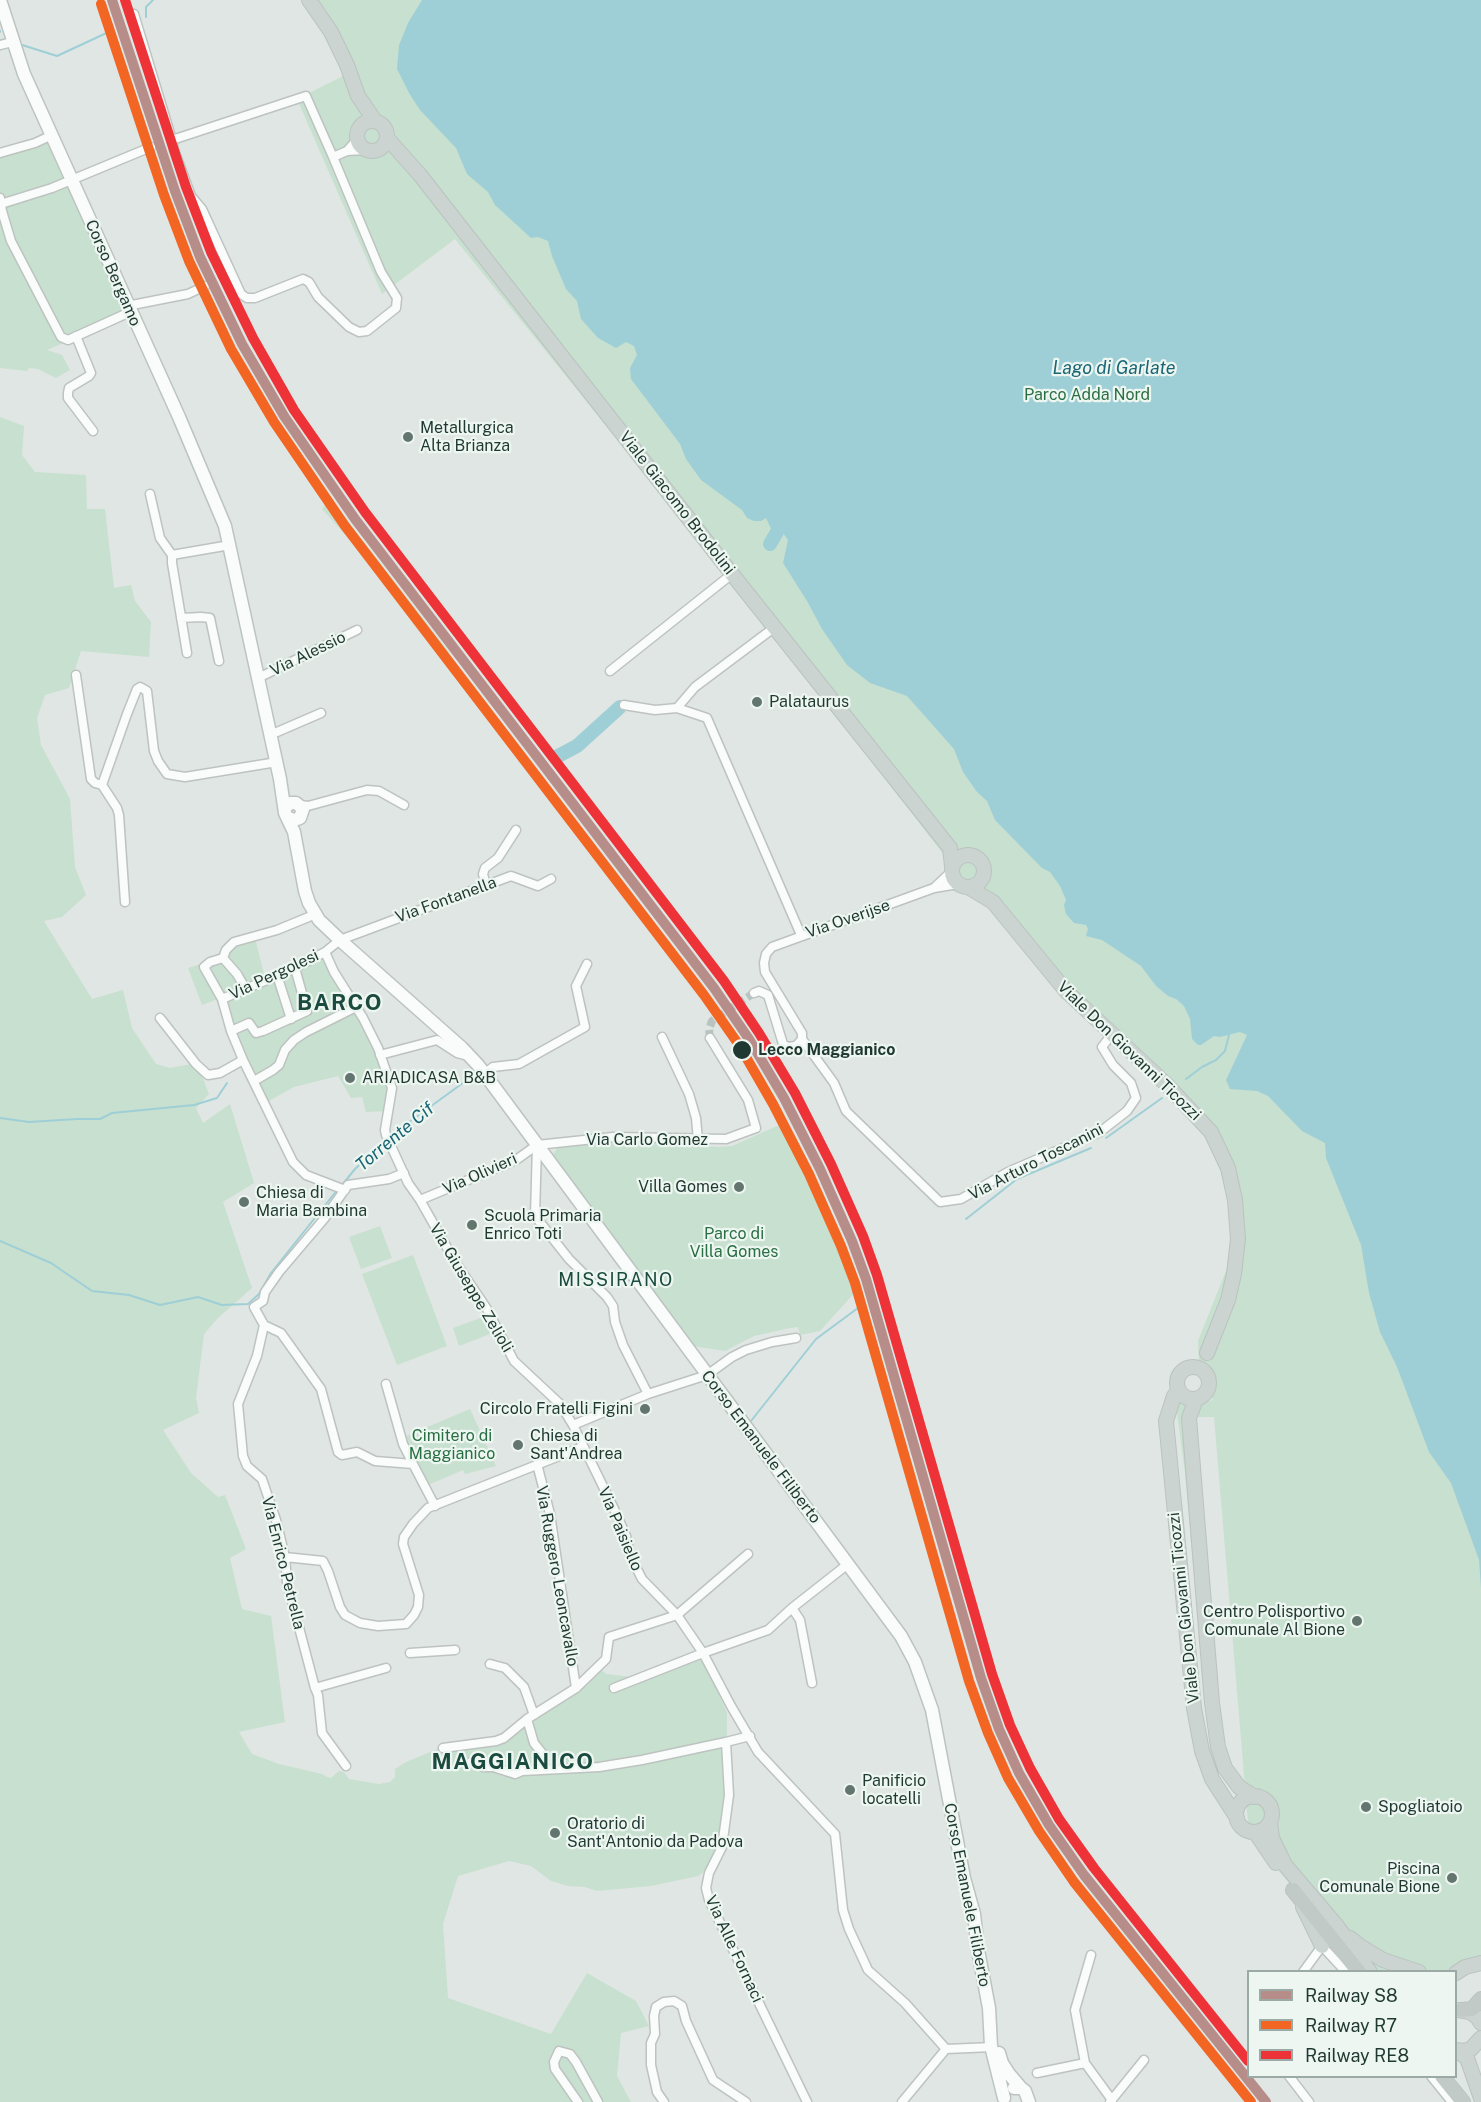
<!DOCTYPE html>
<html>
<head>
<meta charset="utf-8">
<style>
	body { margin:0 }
	#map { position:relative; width:1481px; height:2102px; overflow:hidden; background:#e0e6e3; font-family:"Public Sans",sans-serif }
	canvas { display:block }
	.legend { position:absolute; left:1247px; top:1970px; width:210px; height:108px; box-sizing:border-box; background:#edf6f1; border:2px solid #9baaa4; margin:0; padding:8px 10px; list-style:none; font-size:18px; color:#1f3831 }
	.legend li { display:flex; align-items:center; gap:12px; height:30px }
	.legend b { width:30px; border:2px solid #9baaa4 }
</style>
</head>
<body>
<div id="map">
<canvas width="1481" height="2102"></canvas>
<ul class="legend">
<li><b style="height:8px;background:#b78d8a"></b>Railway S8</li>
<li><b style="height:8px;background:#f26522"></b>Railway R7</li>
<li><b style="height:8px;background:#ee3338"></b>Railway RE8</li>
</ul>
</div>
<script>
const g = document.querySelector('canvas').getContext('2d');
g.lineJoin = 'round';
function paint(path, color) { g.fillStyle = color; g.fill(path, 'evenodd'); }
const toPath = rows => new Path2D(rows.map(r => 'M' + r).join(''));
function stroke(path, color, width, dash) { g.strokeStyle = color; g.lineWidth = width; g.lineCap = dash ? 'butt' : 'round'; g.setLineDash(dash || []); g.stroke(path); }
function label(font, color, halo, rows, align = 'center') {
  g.font = font + ' "Public Sans",sans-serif'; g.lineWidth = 4.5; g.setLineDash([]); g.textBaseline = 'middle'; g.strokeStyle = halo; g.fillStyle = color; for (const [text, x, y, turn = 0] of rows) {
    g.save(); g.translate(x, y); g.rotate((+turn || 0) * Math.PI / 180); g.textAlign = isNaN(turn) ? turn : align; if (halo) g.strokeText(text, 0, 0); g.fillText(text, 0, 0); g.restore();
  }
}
const green = toPath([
	[302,0,1481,0,1481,1962,1456,1972,1374,1971,1366,1954,1293,1888,1249,1835,1214,1417,1196,1417,1201,1404,1213,1400,1206,1389,1199,1369,1198,1341,1235,1248,1233,1213,1214,1143,981,896,961,893,947,859,727,575,455,239,382,294,297,99,349,73],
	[49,141,126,316,47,350,62,355,70,370,56,378,38,369,29,368,27,371,0,368,0,157],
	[0,417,24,426,22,455,35,472,86,475,87,509,105,509,114,588,131,585,135,601,151,622,149,657,81,651,69,688,45,695,37,718,41,745,70,799,75,867,86,895,62,917,44,921,92,999,123,990,132,1028,156,1064,170,1068,191,1064,202,1076,209,1094,196,1108,203,1123,230,1104,254,1183,223,1202,252,1288,218,1318,204,1334,196,1398,199,1413,163,1430,191,1473,218,1497,225,1495,246,1549,230,1558,242,1609,271,1616,285,1722,239,1732,252,1754,279,1764,322,1774,327,1777,331,1778,339,1771,344,1772,349,1779,379,1784,390,1782,395,1777,395,1769,406,1762,447,1745,487,1745,601,1669,606,1674,632,1677,700,1658,710,1674,727,1713,726,1819,719,1849,710,1867,698,1876,651,1886,597,1891,585,1887,568,1886,551,1881,531,1866,509,1861,458,1876,443,1924,448,1998,551,2034,587,1973,636,2001,649,2026,621,2033,617,2076,631,2102,0,2102],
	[330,498,449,652,444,656,378,571,322,509],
	[255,938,265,978,324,952,388,1070,385,1111,366,1112,362,1097,351,1098,338,1076,294,1087,267,1102,218,999,202,1005,188,968,216,959,236,945],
	[786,1122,857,1290,820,1331,800,1335,798,1327,790,1328,754,1336,725,1351,693,1346,552,1156,558,1147,616,1142,657,1142,717,1147,732,1146],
	[380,1226,392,1258,361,1269,349,1237],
	[413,1255,447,1346,397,1365,362,1274],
	[483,1317,490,1334,459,1346,453,1328],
	[1178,1399,1189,1405,1205,1697,1185,1473,1176,1406],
	[470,1409,496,1466,465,1474,463,1470,428,1485,422,1476,406,1436]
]);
const water = toPath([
	[422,0,1481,0,1481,1588,1479,1560,1451,1483,1429,1452,1397,1367,1380,1332,1369,1293,1361,1245,1326,1158,1325,1143,1302,1131,1268,1096,1257,1091,1230,1089,1226,1080,1247,1035,1240,1032,1220,1037,1214,1036,1201,1045,1198,1045,1192,1039,1190,1019,1184,1006,1176,999,1168,996,1156,986,1141,966,1102,940,1086,936,1088,929,1086,925,1074,923,1066,914,1064,905,1066,900,1060,886,1050,872,1042,868,995,820,987,801,977,792,963,772,954,749,907,696,870,683,847,665,822,629,807,601,783,563,788,540,783,533,772,531,766,518,761,521,754,521,747,518,742,510,701,480,686,459,680,444,631,379,630,368,637,355,634,346,626,342,616,348,598,338,581,319,577,301,566,289,552,256,548,241,538,237,531,238,495,205,488,192,467,174,456,148,420,110,409,93,397,69,399,45,408,23]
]);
const stream = toPath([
	[146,17,146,7,153,0],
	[0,31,0,32],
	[19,44,57,56,113,30],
	[1186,1079,1202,1067,1216,1060,1225,1051,1229,1035],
	[0,1118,29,1122,77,1119,100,1119,112,1113,194,1105,217,1098,227,1083],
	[390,1136,467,1080],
	[1106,1138,1162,1098],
	[342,1185,355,1169,386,1140],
	[966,1219,1017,1179,1091,1148],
	[0,1241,51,1263,92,1291,129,1295,160,1305,198,1297,222,1305,248,1304,259,1294,271,1273,338,1189],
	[751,1421,816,1339,858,1308,863,1302]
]);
const river = toPath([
	[770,544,777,532],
	[558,756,577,746,620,707]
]);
const minorTunnel = toPath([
	[710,1038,709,1029,712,1021,754,993]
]);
const minor = toPath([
	[134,14,172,140,174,150,191,196,202,209,241,294,247,298,255,298,303,279,309,282,318,297,349,327,359,332,367,331,396,308,397,298,381,272,333,157],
	[0,45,12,42],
	[172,140,306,96,333,157,347,151,366,150],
	[347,151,357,140],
	[0,153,35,143,50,136],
	[0,198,2,211,11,241,61,337,68,340,130,312],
	[1,204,52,188,151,147],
	[127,306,188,294,205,286],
	[76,336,91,373,89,376,69,388,68,393,68,398,93,431],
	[150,494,160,538,172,555],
	[181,618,201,617,210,618,219,661],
	[187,653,172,563,172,555,230,545],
	[610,671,732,574],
	[76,675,91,779,95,783,102,785,117,808,119,815,125,902],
	[258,678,357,630],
	[624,705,655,710,677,708,707,718,801,935],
	[677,708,695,687,775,627],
	[270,735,321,713],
	[102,785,127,714,137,689,140,687,147,691,154,751,158,761,167,774,185,777,277,762],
	[300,805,308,806,367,790,379,791,404,805],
	[551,879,538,886,511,876,340,940,325,952,334,972,363,1018,378,1048,392,1088,385,1130,386,1135,408,1183,420,1200,454,1260,487,1309,514,1361,560,1404,573,1425,615,1511,626,1536,630,1555,642,1579,677,1615,703,1653,731,1706,758,1752,835,1834,843,1910,849,1929,868,1970,905,2003,946,2049],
	[486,886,483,874,485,868,498,858,516,830],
	[934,888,952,871],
	[316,914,277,930,234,942,226,950,223,958,210,962,204,967,222,999,231,1031,243,1060,293,1162,306,1175,345,1190],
	[223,958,237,974,245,988],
	[277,975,291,1019],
	[754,993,759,991,768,995,783,1044,787,1047,796,1046,802,1039,802,1033,765,972,764,963,766,954,772,947,934,888,958,884],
	[222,999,295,968,325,952],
	[160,1018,196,1064,208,1075,220,1073,243,1060],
	[231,1031,249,1023,256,1033,263,1031,307,1011,295,968],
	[662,1037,689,1094,696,1118,698,1140],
	[802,1039,834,1083,846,1111,940,1202,961,1199,1008,1172,1100,1132,1127,1111,1136,1098,1131,1083,1113,1065,1102,1047,1112,1034],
	[380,1055,437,1040,457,1053,469,1056],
	[484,1074,493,1067,519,1064,585,1027,576,986,587,964],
	[254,1081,273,1070,279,1065,285,1050,294,1040,306,1032,356,1007],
	[537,1145,535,1216,569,1259,607,1297,613,1306,615,1322,623,1345,648,1394],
	[420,1200,516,1160,537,1145,613,1137,726,1139,756,1128,748,1100,710,1038],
	[264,1325,281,1333,321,1389,338,1452,342,1455,357,1452,375,1461,413,1464,435,1506],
	[386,1384,403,1444,413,1464],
	[573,1425,648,1394,707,1375,732,1357,746,1350,772,1342,796,1338],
	[537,1464,550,1514,576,1688],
	[285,1557,323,1561,328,1571,340,1607,345,1615,360,1623,378,1626,406,1624,414,1615,418,1607,419,1595,403,1544,404,1537,413,1524,428,1508,582,1447],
	[792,1608,800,1620,812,1683],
	[410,1653,455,1650],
	[490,1664,505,1668,524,1687,534,1715],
	[315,1688,287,1582,285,1557,276,1520,262,1479,247,1466,243,1456,238,1404,257,1356,264,1325,254,1307,263,1301,265,1292,279,1272,324,1219,348,1185,389,1179,404,1173],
	[614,1688,703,1653,768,1630,792,1608,848,1564],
	[527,1719,534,1743,542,1753,541,1770],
	[750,1736,726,1742,729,1795,722,1847,709,1873,706,1888,709,1900,807,2102],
	[443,1748,496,1741,504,1738,527,1719,576,1688,606,1659,609,1637,677,1615,748,1554],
	[471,1762,483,1767,493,1767,515,1774,522,1771,599,1767,642,1760,726,1742],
	[346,1766,322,1733,318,1695,315,1688,386,1668],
	[1091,1955,1075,2010,1085,2063,1112,2100],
	[1303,1972,1322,1946,1346,1972],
	[1037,2073,1085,2063],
	[1289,2076,1309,2102],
	[1431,2076,1452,2102],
	[578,2102,555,2069,554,2062,559,2051,570,2054,576,2062,598,2102],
	[664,2102,657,2092,651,2065,651,2043,655,2034,654,2016,656,2007,664,2002,674,2001,682,2006,686,2021,713,2080,746,2102],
	[902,2102,946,2049,993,2047],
	[1110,2102,1144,2060]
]);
const secondary = toPath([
	[0,0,24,74,179,417,225,526,280,779,285,813,294,832,305,891,309,903,319,920,340,940,462,1048,478,1065,901,1636,915,1662,932,1710,964,1878,974,1914,978,1950,989,2008,991,2046,1004,2098],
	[286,807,290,803,296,803,303,809,300,818,294,820,289,818],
	[999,2053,1002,2063,1009,2074,1021,2088],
	[1014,2088,1021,2088,1025,2091,1029,2102]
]);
const primary = toPath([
	[309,0,331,32,347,65,358,96,375,121],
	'357 136a15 15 0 1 1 30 0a15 15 0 1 1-30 0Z',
	[387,138,420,175,732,574,950,848,952,866],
	'952 871a16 16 0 1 1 32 0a16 16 0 1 1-32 0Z',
	[968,887,993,902,1066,991,1166,1084,1211,1132,1228,1168,1235,1200,1238,1239,1234,1274,1228,1300,1207,1353],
	'1177 1383a16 16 0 1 1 32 0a16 16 0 1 1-32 0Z',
	[1179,1390,1174,1396,1166,1421,1194,1708,1202,1751,1212,1779,1237,1818],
	[1196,1399,1189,1418,1212,1703,1218,1747,1225,1768,1239,1787,1255,1797],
	'1236 1814a18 18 0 1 1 36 0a18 18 0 1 1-36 0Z',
	[1270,1823,1272,1838,1285,1865,1337,1926,1370,1972],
	[1255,1832,1276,1863],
	[1303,1907,1322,1946],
	[1350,1938,1360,1946,1383,1960,1419,1972],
	[1456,1973,1465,1967,1481,1963],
	[1458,2010,1470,2012,1477,2017,1481,2023],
	[1456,2050,1467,2058,1481,2098],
	[1456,2050,1463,2051,1471,2049,1481,2038]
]);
const trunk = toPath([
	[1293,1890,1359,1972],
	[1462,2010,1472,2009,1481,1999],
	[1442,2076,1463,2102]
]);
const rail1 = toPath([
	[112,0,175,191,200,257,242,344,284,416,355,519,714,988,749,1039,784,1098,820,1169,852,1241,866,1279,981,1678,999,1729,1019,1773,1049,1825,1084,1875,1266,2102]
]);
const rail2 = toPath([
	[101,4,164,195,189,261,231,349,274,422,345,526,704,995,739,1045,773,1104,809,1174,841,1246,855,1283,969,1681,988,1733,1008,1778,1039,1831,1074,1882,1251,2102]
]);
const rail3 = toPath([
	[125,0,186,187,211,252,253,338,294,410,365,512,724,981,759,1033,795,1093,831,1164,863,1236,877,1275,992,1674,1010,1725,1030,1768,1059,1819,1094,1868,1248,2061]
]);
const markers = [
	[408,437,6,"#63756f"],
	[757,702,6,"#63756f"],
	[742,1050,10,"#1f3831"],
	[350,1078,6,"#63756f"],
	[739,1187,6,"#63756f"],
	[244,1202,6,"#63756f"],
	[472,1225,6,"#63756f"],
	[645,1409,6,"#63756f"],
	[518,1445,6,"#63756f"],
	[1357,1621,6,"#63756f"],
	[850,1790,6,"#63756f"],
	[1366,1807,6,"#63756f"],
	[555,1833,6,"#63756f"],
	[1452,1878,6,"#63756f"]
];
const streetNames = [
	["Corso Bergamo",113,273,66],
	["Viale Giacomo Brodolini",677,503,52],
	["Via Alessio",308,654,-26],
	["Via Fontanella",446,900,-20],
	["Via Overijse",848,919,-19],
	["Via Pergolesi",274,975,-25],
	["Viale Don Giovanni Ticozzi",1129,1051,44],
	["Via Carlo Gomez",647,1140],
	["Via Arturo Toscanini",1036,1162,-27],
	["Via Olivieri",480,1174,-24],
	["Via Giuseppe Zelioli",471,1288,59],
	["Corso Emanuele Filiberto",761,1447,53],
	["Via Paisiello",620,1529,67],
	["Via Enrico Petrella",283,1563,76],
	["Via Ruggero Leoncavallo",557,1576,80],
	["Viale Don Giovanni Ticozzi",1184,1608,-96],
	["Corso Emanuele Filiberto",967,1895,79],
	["Via Alle Fornaci",734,1949,65]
];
const parkNames = [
	["Parco Adda Nord",1087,395],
	["Parco di",734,1234],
	["Villa Gomes",734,1252],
	["Cimitero di",452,1436],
	["Maggianico",452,1454]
];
const poiNames = [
	["Metallurgica",420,428],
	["Alta Brianza",420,446],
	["Palataurus",769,702],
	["ARIADICASA B&B",362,1078],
	["Villa Gomes",727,1187,"right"],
	["Chiesa di",256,1193],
	["Maria Bambina",256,1211],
	["Scuola Primaria",484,1216],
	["Enrico Toti",484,1234],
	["Circolo Fratelli Figini",633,1409,"right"],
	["Chiesa di",530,1436],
	["Sant'Andrea",530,1454],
	["Centro Polisportivo",1345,1612,"right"],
	["Comunale Al Bione",1345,1630,"right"],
	["Panificio",862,1781],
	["locatelli",862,1799],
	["Spogliatoio",1378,1807],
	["Oratorio di",567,1824],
	["Sant'Antonio da Padova",567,1842],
	["Piscina",1440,1869,"right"],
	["Comunale Bione",1440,1887,"right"]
];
const stopNames = [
	["Lecco Maggianico",758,1050]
];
const waterNames = [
	["Lago di Garlate",1114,368],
	["Torrente Cif",395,1137,-40]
];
const neighbourhoodNames = [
	["MISSIRANO",616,1280]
];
const districtNames = [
	["BARCO",340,1003],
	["MAGGIANICO",513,1762]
];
paint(green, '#c8e0cf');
paint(water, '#9fcfd6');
stroke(stream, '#9fcfd6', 2);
stroke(river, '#9fcfd6', 14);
stroke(minorTunnel, '#b9c3bf', 8, [8, 4]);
stroke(minor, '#bdc3c0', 11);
stroke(secondary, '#bcc4c1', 15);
stroke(primary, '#bac3c0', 16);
stroke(trunk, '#bac3c0', 16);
stroke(minor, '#fafbfb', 8);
stroke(secondary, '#fafbfb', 12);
stroke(primary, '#cbd4d1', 14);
stroke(trunk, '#c2cac8', 14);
stroke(rail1, '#b78d8a', 10);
stroke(rail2, '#f26522', 10);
stroke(rail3, '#ee3338', 10);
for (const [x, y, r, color] of markers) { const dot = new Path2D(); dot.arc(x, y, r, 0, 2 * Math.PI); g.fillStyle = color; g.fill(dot); stroke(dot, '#edf6f1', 2); }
label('16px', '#1f3831', '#edf6f1', streetNames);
label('16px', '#296f43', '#edf6f1', parkNames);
label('16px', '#1f3831', '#edf6f1', poiNames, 'left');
label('bold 16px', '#1f3831', '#edf6f1', stopNames, 'left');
label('italic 18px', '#196574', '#edf6f1', waterNames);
g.letterSpacing = '1.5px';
label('18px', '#1b4a3e', '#edf6f1', neighbourhoodNames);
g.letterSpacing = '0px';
g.letterSpacing = '1.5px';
label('bold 22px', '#1b4a3e', '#edf6f1', districtNames);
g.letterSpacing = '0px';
</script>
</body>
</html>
